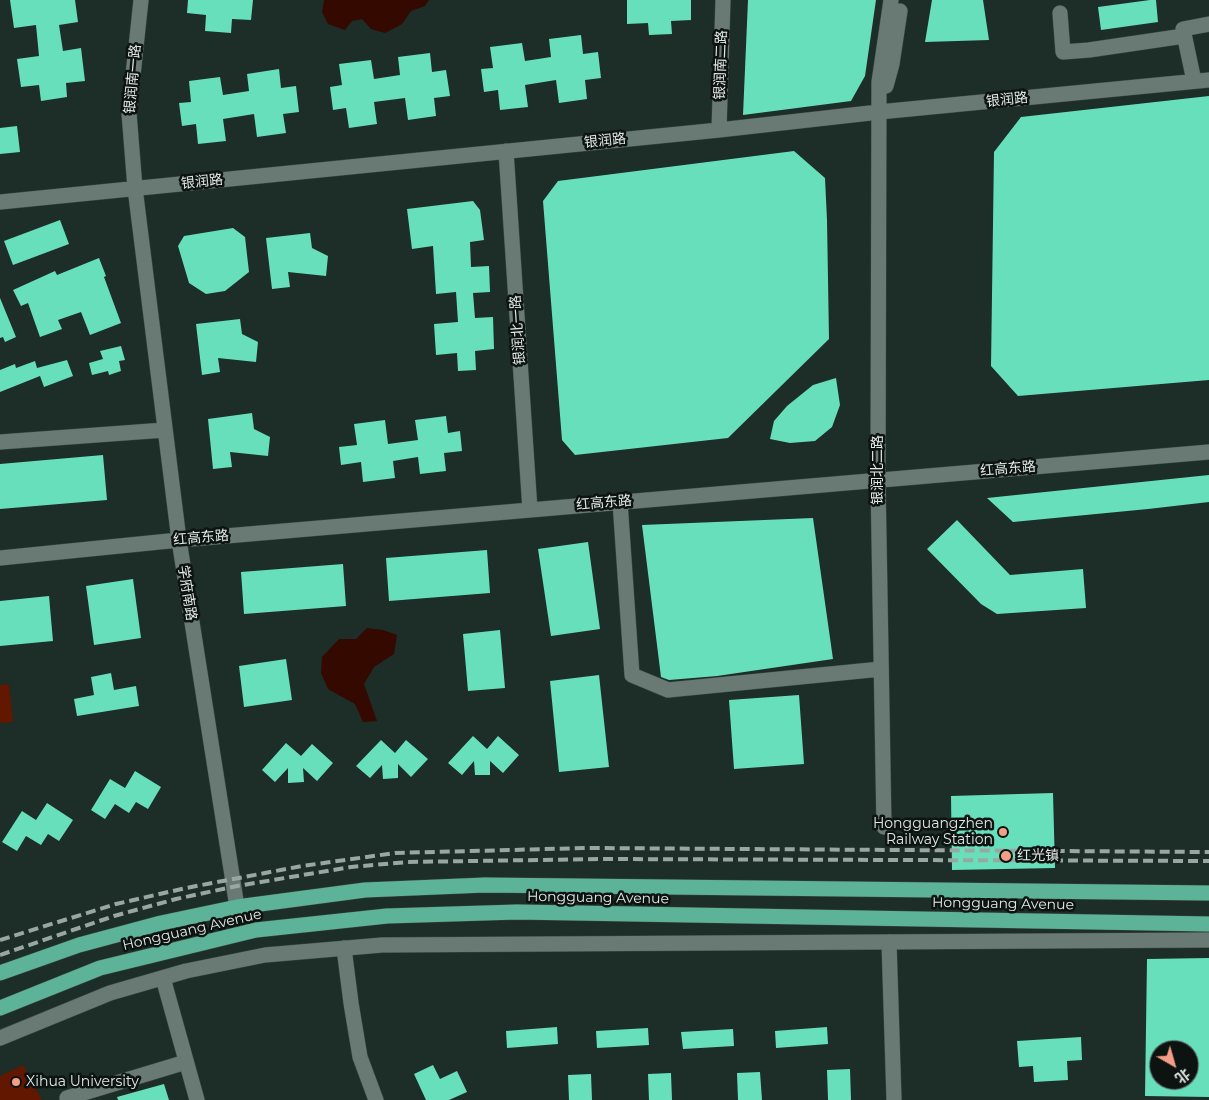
<!DOCTYPE html>
<html>
<head>
<meta charset="utf-8">
<style>
	body { margin:0 }
	#map { position:relative; width:1209px; height:1100px; overflow:hidden; background:#1d2d27; font-family:Montserrat,"Noto Sans SC",sans-serif }
	canvas { display:block }
	.north { position:absolute; left:1149px; top:1040px; width:50px; height:50px; box-sizing:border-box; background:#0d1311; border:1px solid #616966; border-radius:50%; rotate:142deg; font-size:14px; font-weight:700; line-height:20px; text-align:center; color:#e0e9e6 }
	.north::after { content:''; display:block; margin:auto; width:18px; height:22px; background:#f39f85; clip-path:polygon(50% 0,100% 100%,50% 72%,0 100%) }
</style>
</head>
<body>
<div id="map">
<canvas width="1209" height="1100"></canvas>
<div class="north">北</div>
</div>
<script>
const g = document.querySelector('canvas').getContext('2d');
g.lineJoin = 'round';
function paint(path, color) { g.fillStyle = color; g.fill(path, 'evenodd'); }
const toPath = rows => new Path2D(rows.map(r => 'M' + r).join(''));
function stroke(path, color, width, dash) { g.strokeStyle = color; g.lineWidth = width; g.lineCap = dash ? 'butt' : 'round'; g.setLineDash(dash || []); g.stroke(path); }
function label(font, color, halo, rows, align = 'center') {
  g.font = font + ' Montserrat,"Noto Sans SC",sans-serif'; g.lineWidth = 5; g.setLineDash([]); g.textBaseline = 'middle'; g.strokeStyle = halo; g.fillStyle = color; for (const [text, x, y, turn = 0] of rows) {
    g.save(); g.translate(x, y); g.rotate((+turn || 0) * Math.PI / 180); g.textAlign = isNaN(turn) ? turn : align; if (halo) g.strokeText(text, 0, 0); g.fillText(text, 0, 0); g.restore();
  }
}
const green = toPath([
	[9,684,13,722,0,723,0,685],
	[23,1065,42,1100,0,1100,0,1076]
]);
const water = toPath([
	[324,0,429,0,425,6,411,11,402,24,385,33,371,29,362,19,352,21,345,30,328,24,322,12],
	[367,628,383,630,397,635,394,654,374,667,364,684,377,721,363,722,355,704,328,689,321,673,322,657,339,639,356,639]
]);
const building = toPath([
	[10,0,75,0,78,22,59,25,63,51,81,48,85,81,66,83,67,97,41,101,39,85,21,87,17,59,39,56,36,25,14,28],
	[188,0,253,0,251,20,232,19,231,33,205,31,206,15,187,13],
	[627,0,691,0,691,20,671,21,672,34,649,35,648,23,627,24],
	[748,0,876,0,865,76,851,101,743,115],
	[932,0,983,0,989,40,925,42],
	[1150,0,1156,0,1158,22,1101,30,1098,7],
	[581,35,583,54,598,52,601,78,585,80,587,99,559,103,556,80,525,85,528,107,500,110,498,90,484,92,481,69,493,68,490,47,522,43,525,61,551,57,549,39],
	[430,53,432,72,446,70,450,96,434,98,436,116,408,120,405,98,374,102,377,124,349,128,346,108,333,110,330,87,342,85,339,64,371,60,374,79,400,75,398,57],
	[279,69,281,88,296,86,299,112,283,114,286,133,257,137,254,114,223,119,226,141,198,144,196,124,182,126,179,103,191,102,189,81,220,77,223,95,249,91,247,74],
	[1209,96,1209,380,1018,396,991,366,994,152,1021,117],
	[17,126,20,152,0,154,0,128],
	[794,151,825,178,827,220,829,339,728,438,575,455,562,440,543,201,558,181],
	[473,201,480,210,484,240,470,242,471,267,489,266,490,292,473,293,475,318,493,317,494,349,475,351,476,370,458,371,457,353,436,355,434,324,458,322,456,292,436,294,433,246,412,249,407,209],
	[60,220,69,244,13,265,4,241],
	[233,228,245,237,249,272,225,291,206,294,189,283,178,246,184,236],
	[310,233,312,248,328,256,326,276,288,272,290,287,272,289,266,238],
	[99,258,106,276,104,277,121,323,90,335,81,312,58,320,62,329,40,337,28,303,21,306,13,290,55,271,57,275],
	[0,298,16,337,5,342,3,337,0,338],
	[240,319,242,334,258,342,256,362,218,358,220,372,202,375,196,324],
	[121,346,125,360,119,361,121,371,109,375,108,371,92,375,89,363,103,359,100,351],
	[67,360,73,376,44,387,40,376,0,392,0,370,15,364,16,368,35,361,37,368],
	[836,378,840,405,832,427,815,441,790,443,770,439,774,421,787,406,813,385],
	[252,413,254,429,270,437,268,456,230,452,232,467,213,469,208,419],
	[446,416,448,433,460,431,462,451,444,453,446,471,420,474,418,457,393,461,395,478,363,482,361,462,341,465,339,447,357,445,354,424,385,420,388,444,418,440,415,420],
	[103,455,107,500,0,509,0,464],
	[1209,475,1209,502,1148,509,1013,522,987,498],
	[813,518,833,659,717,676,669,680,661,677,642,525],
	[957,520,1010,575,1083,569,1086,608,997,614,981,604,927,549],
	[588,542,600,629,551,636,538,549],
	[487,550,490,593,389,601,386,558],
	[343,564,346,606,244,614,241,572],
	[133,579,141,638,94,645,86,586],
	[49,596,53,641,0,646,0,601],
	[500,630,505,688,468,691,463,634],
	[286,659,292,700,244,707,239,666],
	[111,673,114,690,136,686,139,706,77,716,74,699,94,695,91,677],
	[599,675,609,767,559,772,550,681],
	[799,695,804,764,734,769,729,700],
	[473,736,487,749,498,736,519,755,503,773,490,761,490,775,475,775,474,761,462,775,448,763],
	[381,740,395,753,406,740,428,759,411,777,398,764,398,778,383,779,382,765,370,778,356,766],
	[286,743,301,756,312,744,333,763,317,781,303,768,304,782,288,783,288,768,275,782,262,770],
	[135,771,161,787,148,809,136,802,129,813,115,804,105,819,91,810,110,779,125,788],
	[1053,793,1055,868,952,870,951,796],
	[47,803,73,820,59,841,48,834,41,845,26,836,17,851,2,842,22,811,36,820],
	[1209,958,1209,1097,1145,1096,1147,959],
	[1159,1050,1189,1050,1189,1080,1159,1080],
	[557,1027,558,1044,507,1048,506,1031],
	[827,1027,828,1044,776,1048,775,1031],
	[648,1028,649,1045,597,1048,596,1031],
	[733,1029,734,1046,683,1049,681,1032],
	[1081,1037,1082,1060,1067,1061,1068,1080,1034,1082,1033,1066,1019,1067,1017,1041],
	[433,1065,440,1079,457,1071,467,1092,449,1100,426,1100,414,1074],
	[850,1069,851,1100,828,1100,827,1070],
	[760,1072,762,1100,738,1100,737,1073],
	[671,1073,672,1100,649,1100,648,1074],
	[591,1074,592,1100,569,1100,568,1075],
	[164,1084,169,1100,118,1100,117,1097]
]);
const street = toPath([
	[141,0,129,113,135,188,179,540,237,907],
	[1060,13,1063,52,1089,50,1184,36],
	[1194,81,1183,29,1209,24],
	[886,86,892,64,900,11],
	[719,130,723,0],
	[506,151,530,510],
	[0,202,719,130,879,112,1209,80],
	[0,442,165,430],
	[620,502,632,675,668,690,881,669],
	[0,558,179,540,1209,452],
	[884,827,878,480,879,82,891,0],
	[889,942,894,1100],
	[344,948,351,1003,360,1057,376,1100],
	[163,978,197,1100],
	[67,1098,186,1062]
]);
const secondary = toPath([
	[0,1038,110,993,186,971,265,955,382,945,1209,940]
]);
const highway = toPath([
	[0,973,79,945,161,923,237,907,365,890,485,885,1209,893],
	[0,1008,100,968,256,930,387,916,517,912,1209,924]
]);
const rail = toPath([
	[0,940,116,904,186,888,302,866,395,853,587,848,1209,852],
	[0,955,114,916,176,899,237,886,351,867,408,862,601,859,1209,861]
]);
const markers = [
	[1003,832,5,"#f39f85"],
	[1006,856,6,"#f39f85"],
	[16,1082,5,"#f39f85"]
];
const streetNames = [
	["银润南二路",721,65,-88],
	["银润南一路",133,79,-85],
	["银润路",1007,100,-6],
	["银润路",605,141,-6],
	["银润路",202,182,-6],
	["银润北一路",518,330,-94],
	["红高东路",1008,469,-5],
	["银润北二路",878,470,-90],
	["红高东路",604,503,-5],
	["红高东路",201,538,-5],
	["学府南路",187,593,81],
	["Hongguang Avenue",598,898,1],
	["Hongguang Avenue",1003,904,1],
	["Hongguang Avenue",192,930,-13]
];
const poiNames = [
	["Hongguangzhen",993,824,"right"],
	["Railway Station",993,840,"right"],
	["红光镇",1017,856],
	["Xihua University",26,1082]
];
paint(green, '#611700');
paint(water, '#340900');
paint(building, '#68dfbb');
stroke(street, '#3b4843', 16);
stroke(secondary, '#3b4843', 16);
stroke(highway, '#3b4843', 16);
stroke(street, '#687a73', 15);
stroke(secondary, '#687a73', 15);
stroke(highway, '#5db398', 15);
stroke(rail, '#9aa6a2', 4, [10, 5]);
for (const [x, y, r, color] of markers) { const dot = new Path2D(); dot.arc(x, y, r, 0, 2 * Math.PI); g.fillStyle = color; g.fill(dot); stroke(dot, '#0d1311', 2); }
label('14px', '#e0e9e6', '#0d1311', streetNames);
label('14px', '#e0e9e6', '#0d1311', poiNames, 'left');
</script>
</body>
</html>
